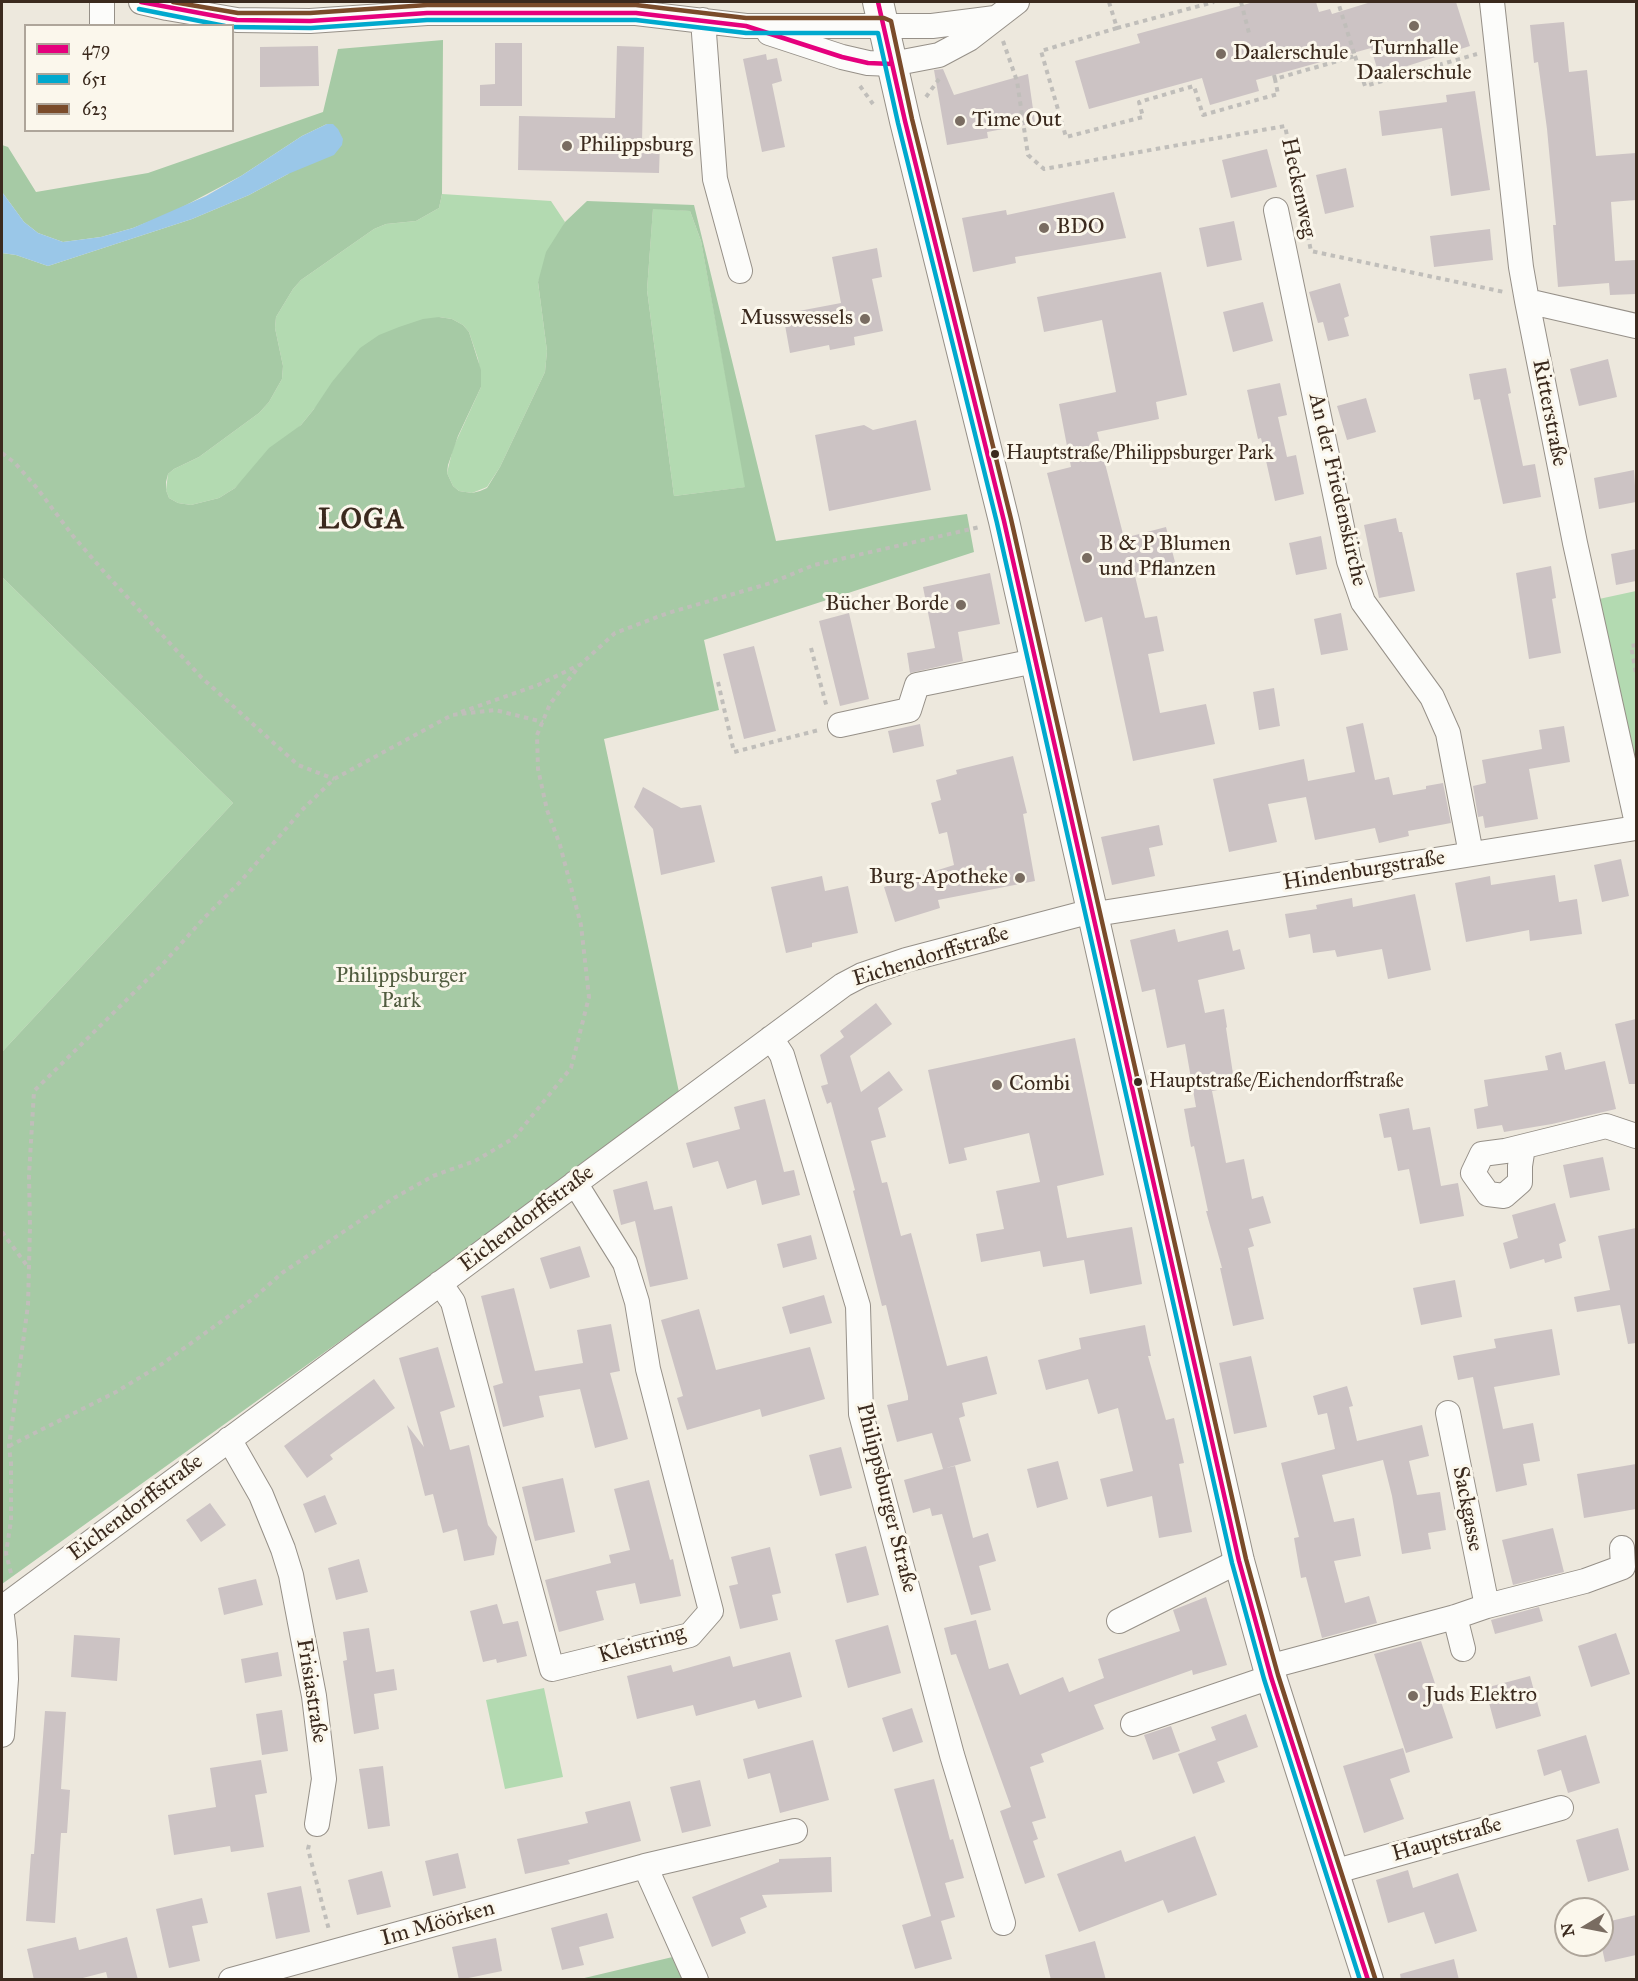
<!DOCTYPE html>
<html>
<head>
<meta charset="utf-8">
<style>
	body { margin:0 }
	#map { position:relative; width:1638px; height:1981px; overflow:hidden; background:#ede8dd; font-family:"IM FELL Great Primer",serif }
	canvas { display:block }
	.frame { position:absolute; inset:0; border:3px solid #3b2a1e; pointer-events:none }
	.legend { position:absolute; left:24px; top:24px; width:210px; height:108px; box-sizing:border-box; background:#fbf7ec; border:2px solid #aea59a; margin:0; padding:8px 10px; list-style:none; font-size:18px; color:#3b2a1e }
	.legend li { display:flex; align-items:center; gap:12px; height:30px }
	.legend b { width:30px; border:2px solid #aea59a }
	.north { position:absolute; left:1554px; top:1897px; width:60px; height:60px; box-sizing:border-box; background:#fbf7ec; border:2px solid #aea59a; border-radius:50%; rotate:260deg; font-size:16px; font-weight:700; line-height:24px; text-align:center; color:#3b2a1e }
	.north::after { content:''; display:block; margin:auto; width:21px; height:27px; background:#796c61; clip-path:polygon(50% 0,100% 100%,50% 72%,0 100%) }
</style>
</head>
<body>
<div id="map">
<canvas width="1638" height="1981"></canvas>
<div class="frame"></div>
<ul class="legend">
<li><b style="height:8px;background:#e5007d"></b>479</li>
<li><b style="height:8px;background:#00a9ce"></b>651</li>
<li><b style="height:8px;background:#7a4b2a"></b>623</li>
</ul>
<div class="north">N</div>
</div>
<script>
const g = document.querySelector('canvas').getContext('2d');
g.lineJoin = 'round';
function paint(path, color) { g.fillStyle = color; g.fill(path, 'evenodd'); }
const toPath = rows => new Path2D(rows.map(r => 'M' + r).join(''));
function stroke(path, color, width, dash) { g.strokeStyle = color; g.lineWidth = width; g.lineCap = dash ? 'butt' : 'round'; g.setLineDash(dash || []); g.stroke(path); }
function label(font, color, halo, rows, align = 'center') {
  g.font = font + ' "IM FELL Great Primer",serif'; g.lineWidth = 6; g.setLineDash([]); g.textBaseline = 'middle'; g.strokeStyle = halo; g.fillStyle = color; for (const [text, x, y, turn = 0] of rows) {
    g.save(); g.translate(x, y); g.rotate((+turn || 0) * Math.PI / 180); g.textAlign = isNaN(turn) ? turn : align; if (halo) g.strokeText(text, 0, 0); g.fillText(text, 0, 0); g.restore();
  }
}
const green = toPath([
	[442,194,551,201,565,222,538,282,547,351,545,372,500,467,487,487,472,493,459,491,453,486,447,473,453,448,481,387,481,377,478,359,469,332,463,325,452,319,439,317,314,409,301,425,235,488,219,498,191,505,178,503,169,498,166,490,168,474,174,469,199,457,259,413,269,402,278,386,282,379,283,366,275,328,276,317,293,289,301,280,374,229,386,224,416,221,439,208],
	[653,208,690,211,701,241,746,487,674,496,647,290],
	[2,577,233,803,2,1052],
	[1636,591,1636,774,1599,599],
	[544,1688,563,1777,505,1789,486,1700]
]);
const forest = toPath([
	[443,40,442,194,439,208,416,221,386,224,374,229,301,280,293,289,276,317,275,328,283,366,282,379,278,386,269,402,259,413,199,457,174,469,168,474,166,482,166,490,169,498,178,503,191,505,219,498,235,488,269,448,301,425,314,409,332,382,360,348,379,335,399,327,423,319,439,317,452,319,463,325,469,332,481,370,481,387,458,436,448,465,447,473,453,486,459,491,472,493,480,491,487,488,500,467,545,372,547,351,538,282,546,252,565,222,587,201,694,205,776,541,967,514,974,552,704,640,719,710,604,739,680,1097,2,1584,2,1052,233,803,2,577,2,253,16,255,48,266,192,219,249,195,288,174,327,124,302,136,241,176,173,212,133,228,101,237,63,242,38,233,24,222,2,192,2,145,8,147,36,192,148,173,323,112,338,49],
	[653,209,690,211,701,241,745,487,674,496,647,290],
	[681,1955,692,1980,576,1980]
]);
const water = toPath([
	[327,124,333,124,338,129,343,139,342,145,334,155,288,174,249,195,192,219,48,266,16,255,2,253,2,192,24,222,38,233,63,242,101,237,133,228,206,196,241,176,302,136]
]);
const building = toPath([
	[1254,2,1316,2,1319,12,1330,9,1332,14,1371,2,1456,2,1470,46,1379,75,1371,48,1256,80,1259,91,1210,105,1202,78,1089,109,1075,61,1140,43,1137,34],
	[1564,22,1569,72,1587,70,1596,156,1636,153,1636,200,1611,202,1615,261,1636,260,1636,294,1610,295,1609,283,1558,287,1553,225,1556,225,1547,129,1538,62,1534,63,1530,25],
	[495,43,522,43,522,106,480,106,480,85,495,84],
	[318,46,319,86,260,87,260,47],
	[617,46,644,47,642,142,660,143,659,173,518,170,519,116,615,118],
	[766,54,767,60,777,58,782,81,772,84,785,147,762,152,743,59],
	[943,69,954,95,1028,74,1035,123,987,132,988,138,947,145,934,70],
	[1475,91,1490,190,1451,196,1442,128,1382,136,1379,111,1447,102,1446,95],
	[1267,149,1277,187,1231,198,1222,160],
	[1346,168,1354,207,1325,214,1316,175],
	[1114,192,1126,238,1015,257,1016,263,973,272,962,218,1006,210,1007,215],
	[1234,221,1242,260,1207,267,1199,228],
	[1490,229,1493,260,1434,267,1430,236],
	[877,248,882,277,872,279,883,331,854,337,855,345,830,350,829,345,790,353,783,314,841,303,832,257],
	[1161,272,1187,395,1156,402,1159,419,1097,432,1124,538,1166,527,1176,566,1135,576,1145,618,1157,616,1164,651,1148,654,1160,713,1206,704,1215,744,1133,761,1102,617,1085,622,1047,473,1071,467,1059,404,1116,392,1102,320,1044,332,1037,297],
	[1340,283,1349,316,1344,318,1349,336,1328,341,1323,322,1318,323,1309,292],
	[1263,302,1273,341,1233,352,1223,312],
	[1608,359,1617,397,1579,406,1570,369],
	[1506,368,1511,393,1508,394,1523,466,1535,464,1541,497,1503,504,1480,399,1474,400,1469,374],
	[1280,383,1287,415,1278,417,1287,457,1296,455,1304,494,1275,501,1261,438,1258,439,1247,390],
	[1366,398,1376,432,1347,440,1337,406],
	[916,420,931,490,829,511,815,435,864,425,873,430],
	[1634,470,1636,502,1599,509,1594,478],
	[1396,518,1399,532,1402,532,1415,591,1379,598,1364,525],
	[1321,536,1327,569,1296,575,1289,543],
	[1636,549,1636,581,1616,585,1611,554],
	[1551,566,1556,598,1552,599,1561,653,1529,659,1516,573],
	[990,573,1000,624,958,632,963,661,910,673,907,653,935,648,923,587],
	[849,613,869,699,840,706,819,621],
	[1341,613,1348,650,1321,655,1314,619],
	[754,646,776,731,744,739,723,654],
	[1274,688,1280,726,1259,730,1253,692],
	[1363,723,1375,780,1389,777,1393,795,1426,789,1426,786,1443,783,1451,823,1408,831,1409,836,1379,843,1375,828,1315,840,1306,797,1268,804,1277,842,1229,852,1213,779,1304,759,1308,781,1355,772,1346,727],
	[920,724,924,746,893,753,888,731],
	[1564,726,1570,762,1529,769,1538,819,1485,828,1483,816,1478,817,1473,786,1486,783,1482,760,1542,749,1539,730],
	[1013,756,1027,813,1023,814,1035,881,938,900,940,908,895,922,884,887,954,865,947,832,939,834,931,803,941,800,936,780,957,774,956,770],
	[643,787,681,808,701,805,715,862,661,875,653,829,634,807],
	[1159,825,1163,845,1149,848,1155,876,1112,885,1101,837],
	[1621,859,1629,896,1602,902,1594,865],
	[1555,875,1559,902,1577,899,1582,934,1530,941,1529,930,1466,942,1455,883,1490,876,1491,885],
	[822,876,825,891,848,886,858,933,812,943,812,947,786,953,771,887],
	[1415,894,1431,970,1388,979,1382,949,1337,957,1335,950,1313,953,1310,934,1289,938,1285,914,1317,909,1316,905,1352,898,1353,907],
	[1175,929,1178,942,1228,930,1233,951,1240,949,1245,969,1198,980,1205,1013,1224,1009,1227,1027,1226,1028,1235,1087,1212,1091,1226,1163,1244,1159,1252,1199,1263,1196,1271,1223,1249,1229,1254,1246,1248,1248,1264,1319,1233,1326,1220,1268,1222,1268,1206,1211,1208,1211,1194,1146,1191,1147,1184,1109,1196,1107,1185,1044,1167,1048,1155,989,1142,992,1130,940],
	[876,1003,892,1024,850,1056,861,1092,889,1071,903,1090,878,1108,886,1137,871,1141,882,1183,887,1182,901,1236,911,1233,947,1366,987,1356,997,1394,962,1403,965,1416,959,1418,971,1461,946,1468,955,1466,973,1538,988,1533,996,1561,979,1566,991,1610,971,1615,942,1514,932,1516,930,1508,913,1513,904,1480,943,1469,932,1433,897,1442,887,1405,908,1400,908,1396,886,1305,882,1306,853,1191,855,1190,831,1102,827,1104,821,1086,828,1084,820,1055,844,1037,840,1031],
	[1636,1019,1636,1084,1629,1084,1615,1024],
	[1075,1038,1104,1175,1057,1186,1067,1238,1132,1227,1142,1284,1090,1294,1084,1260,1043,1267,1040,1251,981,1262,976,1234,1004,1229,996,1191,1040,1182,1029,1133,964,1148,967,1160,949,1164,928,1070],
	[1561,1052,1565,1070,1605,1061,1616,1109,1552,1124,1504,1132,1502,1125,1477,1129,1474,1109,1488,1106,1484,1080,1548,1070,1545,1056],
	[765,1099,784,1172,794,1170,800,1195,762,1205,756,1180,727,1189,718,1161,693,1168,686,1143,740,1129,734,1107],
	[1409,1108,1413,1130,1430,1127,1441,1186,1458,1183,1464,1216,1420,1224,1409,1169,1398,1171,1391,1137,1384,1138,1379,1114],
	[1603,1157,1610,1190,1570,1198,1563,1165],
	[647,1181,654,1210,672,1206,688,1279,650,1287,635,1221,621,1225,613,1190],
	[1555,1203,1566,1241,1559,1244,1562,1258,1545,1263,1544,1259,1510,1269,1503,1243,1518,1238,1512,1215],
	[1636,1228,1636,1343,1628,1344,1620,1305,1577,1312,1574,1297,1610,1290,1598,1236],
	[811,1235,817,1259,783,1268,777,1244],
	[580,1246,590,1277,550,1289,540,1258],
	[1455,1280,1462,1317,1421,1325,1413,1288],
	[514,1288,535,1371,583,1363,577,1330,611,1324,620,1371,610,1373,628,1439,595,1448,580,1389,539,1396,544,1417,503,1427,493,1386,503,1383,481,1296],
	[824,1295,832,1323,790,1334,782,1307],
	[699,1309,716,1370,810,1347,825,1399,762,1417,760,1409,687,1430,677,1398,683,1396,661,1320],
	[1145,1325,1151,1356,1148,1356,1166,1420,1174,1418,1184,1463,1179,1464,1192,1532,1159,1538,1152,1496,1107,1507,1100,1479,1133,1471,1118,1408,1098,1414,1088,1379,1046,1390,1038,1360,1081,1349,1079,1338],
	[1552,1329,1560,1375,1494,1387,1503,1429,1533,1423,1540,1461,1523,1464,1527,1485,1496,1492,1473,1377,1458,1380,1453,1356,1496,1348,1494,1339],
	[438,1347,455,1407,440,1412,450,1450,469,1445,488,1525,497,1537,494,1555,464,1561,457,1529,443,1533,433,1494,425,1496,407,1425,424,1447,399,1358],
	[1251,1356,1267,1427,1234,1434,1219,1363],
	[374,1379,395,1408,330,1455,333,1459,307,1478,284,1446],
	[1347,1386,1353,1406,1349,1407,1357,1441,1422,1425,1429,1456,1409,1461,1417,1495,1440,1492,1446,1530,1428,1533,1431,1549,1402,1554,1392,1496,1383,1460,1322,1475,1334,1522,1354,1518,1361,1556,1334,1561,1345,1603,1369,1596,1377,1623,1322,1638,1306,1577,1301,1578,1294,1538,1299,1537,1281,1463,1335,1449,1327,1413,1318,1415,1313,1396],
	[841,1447,852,1488,820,1496,809,1455],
	[1058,1461,1068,1499,1037,1508,1027,1469],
	[1636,1464,1636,1509,1584,1518,1577,1474],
	[563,1478,575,1532,535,1541,522,1487],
	[649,1480,670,1560,673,1559,681,1596,640,1604,635,1583,596,1591,604,1620,559,1632,545,1580,611,1563,609,1555,630,1550,614,1489],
	[325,1495,337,1524,315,1533,303,1504],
	[210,1503,226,1525,201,1542,186,1520],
	[1553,1528,1564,1572,1513,1585,1502,1540],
	[866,1546,879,1595,847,1603,835,1554],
	[770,1547,781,1593,772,1595,778,1620,740,1629,729,1586,738,1584,731,1557],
	[359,1559,368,1592,336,1600,328,1568],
	[256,1579,263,1605,224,1615,218,1588],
	[1206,1597,1227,1665,1193,1675,1192,1670,1094,1705,1104,1729,1041,1754,1044,1762,1030,1767,1046,1818,1032,1822,1038,1839,1033,1841,1045,1877,1025,1884,1000,1811,1011,1807,956,1654,951,1655,944,1628,976,1620,989,1669,1008,1663,1020,1695,1063,1677,1069,1692,1104,1678,1098,1659,1180,1631,1173,1610],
	[497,1604,503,1624,518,1621,527,1656,497,1663,496,1659,483,1662,470,1611],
	[1539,1607,1543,1621,1495,1634,1491,1620],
	[888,1625,901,1673,848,1688,835,1640],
	[369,1628,376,1672,394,1669,397,1690,374,1694,379,1729,354,1734,343,1661,347,1660,343,1632],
	[1616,1633,1630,1674,1591,1687,1578,1646],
	[74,1635,120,1638,117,1681,71,1677],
	[1421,1641,1453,1738,1406,1753,1374,1654],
	[278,1652,282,1676,245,1683,241,1659],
	[790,1652,802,1697,758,1709,755,1700,696,1716,693,1705,637,1719,627,1676,671,1665,673,1672,730,1656,733,1667],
	[1530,1676,1541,1716,1496,1729,1485,1688],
	[912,1708,923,1742,893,1752,882,1718],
	[282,1710,288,1751,262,1755,256,1714],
	[45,1711,66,1712,61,1789,70,1790,67,1833,61,1833,55,1923,26,1921,31,1854,34,1854],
	[1246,1714,1258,1747,1217,1762,1225,1782,1193,1794,1178,1754,1216,1740,1211,1727],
	[1171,1726,1180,1751,1153,1760,1144,1735],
	[1586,1735,1600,1783,1568,1793,1561,1770,1544,1776,1537,1750],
	[813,1740,829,1800,780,1813,770,1773,748,1779,743,1759],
	[1403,1748,1410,1772,1390,1779,1404,1819,1364,1833,1343,1766],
	[261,1760,267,1793,255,1795,264,1847,231,1852,230,1846,174,1855,168,1815,216,1807,210,1768],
	[383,1766,390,1826,368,1829,359,1769],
	[934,1779,950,1840,953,1839,964,1878,945,1883,955,1917,941,1921,952,1959,915,1969,902,1925,931,1916,894,1789],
	[700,1780,711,1826,682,1833,670,1787],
	[630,1801,641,1841,568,1860,570,1864,525,1874,517,1839,588,1823,585,1812],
	[1618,1828,1629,1870,1588,1882,1576,1840],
	[1195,1836,1217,1895,1168,1913,1163,1900,1079,1932,1057,1874,1121,1850,1125,1862],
	[458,1853,466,1888,433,1896,425,1861],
	[831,1857,832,1892,762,1895,767,1907,740,1918,746,1933,712,1947,692,1897,779,1862,779,1859],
	[1408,1870,1413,1888,1458,1873,1477,1931,1435,1944,1424,1912,1388,1923,1376,1880],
	[382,1871,391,1907,357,1915,348,1880],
	[301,1886,310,1932,276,1939,267,1893],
	[202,1898,208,1923,192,1926,200,1961,169,1968,156,1909],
	[607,1913,614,1938,579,1947,584,1965,562,1970,551,1928],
	[1636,1915,1636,1955,1605,1962,1602,1948,1602,1923],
	[76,1937,79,1950,127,1937,138,1980,108,1980,106,1972,75,1980,34,1980,27,1949],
	[496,1938,502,1971,459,1980,452,1947],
	[1095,1941,1106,1980,1051,1980,1045,1955],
	[1454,1959,1459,1980,1401,1980,1400,1974]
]);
const path = toPath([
	[1109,2,1117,28,1214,2],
	[1241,2,1249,33],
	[1117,28,1041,51,1066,137,1143,117,1139,102,1194,86,1203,115,1278,94,1275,79],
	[1003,41,1017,81,1028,155,1044,169,1285,126,1311,251,1504,292],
	[1355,56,1365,86,1477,54],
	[1274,75,1275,79,1355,56,1338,2],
	[860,86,873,104],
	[926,97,939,79],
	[2,453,15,463,37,488,73,536,106,574,201,677,298,765,334,779],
	[1636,645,1631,646,1636,673],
	[811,648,827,708],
	[718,682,734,752,819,730],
	[461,712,538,685,579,665],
	[2,1232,28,1267],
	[9,1446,116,1392,162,1364,254,1298,282,1273,394,1198,433,1176,475,1161,514,1138,571,1068,589,997,581,925,560,845,547,810,538,769,537,735,550,704,580,665,615,633,668,613,771,583,814,565,980,527],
	[11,1573,6,1553,11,1521,11,1463,9,1446,28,1305,30,1227,29,1175,34,1091,162,965,204,918,240,882,303,809,334,779,452,715,495,710,543,722],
	[309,1845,308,1849,329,1930]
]);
const minor = toPath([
	[141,2,167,8,237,20,310,21,427,13,636,13,746,26,932,26,995,18],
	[1492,2,1521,267,1527,301,1575,543,1636,819],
	[703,20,715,179,740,271],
	[102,26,102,2],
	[769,33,842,57,868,63,892,64,939,55,969,39,1017,2],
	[1276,210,1349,561,1363,602,1432,697,1448,733,1471,854],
	[1527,301,1636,326],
	[840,725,909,710,917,685,1035,661],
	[771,1038,782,1055,858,1306,861,1414,952,1755,1003,1923],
	[1523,1147,1520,1166,1520,1182,1504,1196,1488,1194,1473,1173,1482,1154,1505,1151,1606,1126,1636,1136],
	[440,1283,453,1302,552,1669,690,1635,711,1611,648,1369,637,1302,625,1263,575,1183],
	[229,1439,261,1495,283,1549,291,1575,314,1696,324,1779,317,1824],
	[1487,1606,1585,1581,1623,1567,1622,1548],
	[2,1608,843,985,862,975,906,960,1092,911,1102,913,1636,828],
	[2,1616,5,1642,6,1679,2,1735],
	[1455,1617,1463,1649],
	[1119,1621,1239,1561],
	[1268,1667,1455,1617,1487,1606,1448,1413],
	[1133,1724,1271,1677],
	[645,1866,795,1831],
	[1333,1872,1561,1808],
	[231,1980,645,1866,696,1980]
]);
const major = toPath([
	[878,2,905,121,1004,521,1239,1561,1271,1677,1368,1980]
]);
const bus1 = toPath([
	[141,2,237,20,310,21,427,13,636,13,746,26,842,57,868,63,892,64],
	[878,2,905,121,1004,521,1239,1561,1271,1677,1368,1980]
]);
const bus2 = toPath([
	[139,9,225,26],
	[232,27,311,28,427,20,636,20,746,33,878,33,898,123,997,523,1232,1563,1264,1679,1360,1980]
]);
const bus3 = toPath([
	[173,2,238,13,310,13,427,5,636,5,746,18,884,18,891,21,912,119,1011,519,1246,1559,1278,1675,1375,1978]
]);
const markers = [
	[1414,26,6,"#796c61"],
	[1221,54,6,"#796c61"],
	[960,121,6,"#796c61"],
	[567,146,6,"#796c61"],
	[1044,228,6,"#796c61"],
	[865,319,6,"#796c61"],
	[995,454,5,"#3b2a1e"],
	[1087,558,6,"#796c61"],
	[961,605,6,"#796c61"],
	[1020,878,6,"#796c61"],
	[1138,1082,5,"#3b2a1e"],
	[997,1085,6,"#796c61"],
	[1413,1696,6,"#796c61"]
];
const busNames = [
	["Hauptstraße/Philippsburger Park",1006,454],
	["Hauptstraße/Eichendorffstraße",1149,1082]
];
const poiNames = [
	["Turnhalle",1414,49,"center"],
	["Daalerschule",1414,74,"center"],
	["Daalerschule",1233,54],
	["Time Out",972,121],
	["Philippsburg",579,146],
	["BDO",1056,228],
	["Musswessels",853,319,"right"],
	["B & P Blumen",1099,545],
	["und Pflanzen",1099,570],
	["Bücher Borde",949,605,"right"],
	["Burg-Apotheke",1008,878,"right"],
	["Combi",1009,1085],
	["Juds Elektro",1425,1696]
];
const streetNames = [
	["Heckenweg",1298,188,78],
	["Ritterstraße",1549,413,79],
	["An der Friedenskirche",1337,490,77],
	["Hindenburgstraße",1364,871,-9],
	["Eichendorffstraße",931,957,-17],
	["Eichendorffstraße",527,1219,-37],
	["Philippsburger Straße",886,1498,76],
	["Eichendorffstraße",136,1508,-37],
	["Sackgasse",1467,1509,79],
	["Kleistring",642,1645,-16],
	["Frisiastraße",311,1691,81],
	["Hauptstraße",1447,1840,-16],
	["Im Möörken",438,1924,-16]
];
const parkNames = [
	["Philippsburger",401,977],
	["Park",401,1002]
];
const districtNames = [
	["LOGA",362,521]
];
paint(green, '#b3dab1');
paint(forest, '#a6caa5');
paint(water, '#9ac7e8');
paint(building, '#ccc3c4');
stroke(minor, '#969088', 26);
stroke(major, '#969088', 32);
stroke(path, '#c0beba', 4, [4.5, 4.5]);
stroke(minor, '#fcfcfa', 24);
stroke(major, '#fcfcfa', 30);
stroke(bus1, '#e5007d', 4.5);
stroke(bus2, '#00a9ce', 4.5);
stroke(bus3, '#7a4b2a', 4.5);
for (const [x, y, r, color] of markers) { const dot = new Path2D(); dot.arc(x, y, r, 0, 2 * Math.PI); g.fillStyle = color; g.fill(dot); stroke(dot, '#fbf7ec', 2); }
label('20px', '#3b2a1e', '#fbf7ec', busNames, 'left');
label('22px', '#3b2a1e', '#fbf7ec', poiNames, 'left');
label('22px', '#3b2a1e', '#fbf7ec', streetNames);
label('22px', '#515c3f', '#fbf7ec', parkNames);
g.letterSpacing = '1.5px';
label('bold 28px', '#3b2a1e', '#fbf7ec', districtNames);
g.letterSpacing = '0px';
</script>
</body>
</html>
